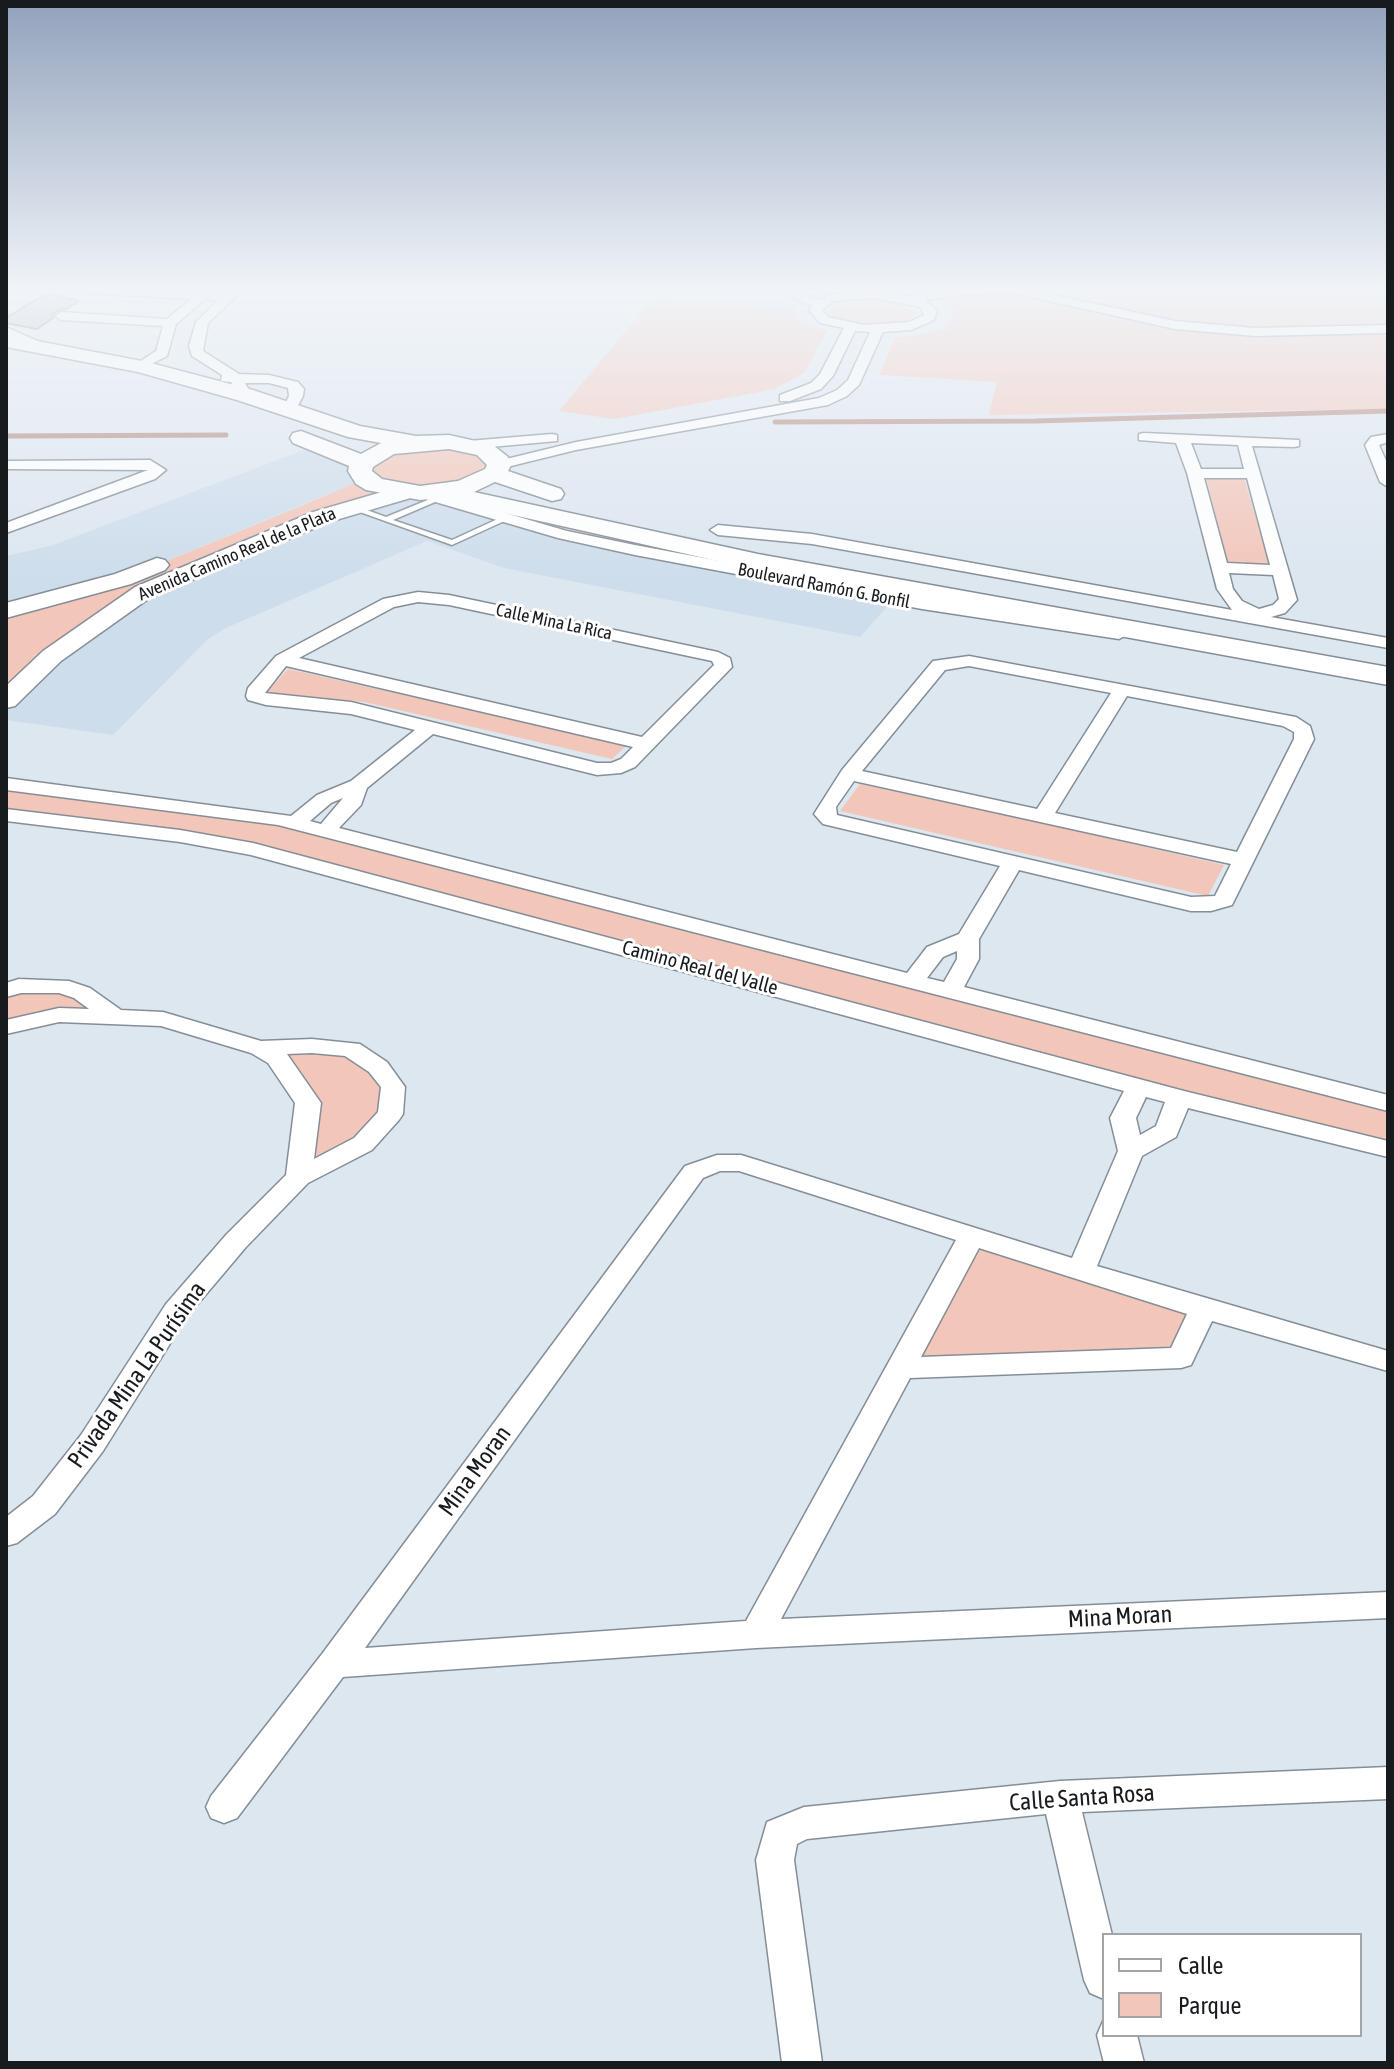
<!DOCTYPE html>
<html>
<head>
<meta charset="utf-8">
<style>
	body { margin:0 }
	#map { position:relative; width:1394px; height:2069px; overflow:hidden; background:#dde7f0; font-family:"Asap Condensed",sans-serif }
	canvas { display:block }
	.frame { position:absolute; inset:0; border:8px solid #181b1e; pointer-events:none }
	.legend { position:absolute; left:1102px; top:1933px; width:260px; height:104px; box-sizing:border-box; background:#fff; border:2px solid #a3a4a5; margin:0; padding:10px 14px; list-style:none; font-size:24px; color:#181b1e }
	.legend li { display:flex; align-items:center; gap:16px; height:40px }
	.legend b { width:40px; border:2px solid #a3a4a5 }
</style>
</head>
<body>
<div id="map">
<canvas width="1394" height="2069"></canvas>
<div class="frame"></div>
<ul class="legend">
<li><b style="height:10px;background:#fff"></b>Calle</li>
<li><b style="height:22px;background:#f3c6ba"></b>Parque</li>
</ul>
</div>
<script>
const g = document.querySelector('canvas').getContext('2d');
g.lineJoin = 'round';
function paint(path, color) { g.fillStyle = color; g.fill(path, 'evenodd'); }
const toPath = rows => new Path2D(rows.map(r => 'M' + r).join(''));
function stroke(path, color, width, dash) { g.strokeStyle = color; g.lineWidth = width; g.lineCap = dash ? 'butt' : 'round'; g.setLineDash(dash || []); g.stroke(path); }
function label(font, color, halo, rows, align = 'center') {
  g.font = font + ' "Asap Condensed",sans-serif'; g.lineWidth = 6; g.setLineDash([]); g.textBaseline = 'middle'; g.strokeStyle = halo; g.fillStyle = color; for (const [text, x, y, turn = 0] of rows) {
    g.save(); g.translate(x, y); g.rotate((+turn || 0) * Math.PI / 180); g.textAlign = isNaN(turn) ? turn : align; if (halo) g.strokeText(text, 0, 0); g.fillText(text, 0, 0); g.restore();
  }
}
const built = toPath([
	[317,445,362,463,364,479,123,579,6,605,6,556,53,545],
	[406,492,564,535,894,599,860,637,504,568,427,541,226,628,208,639,113,735,6,720,6,700,143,592]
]);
const green = toPath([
	[886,288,1388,288,1388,409,989,415,997,382,879,375,895,337,919,335,945,328,955,310,928,295],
	[653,298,794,308,795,315,803,323,827,331,804,373,775,389,615,419,559,411],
	[870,299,897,303,913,310,915,314,905,322,894,325,866,326,839,322,828,313,834,305],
	[406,444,485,450,494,474,406,492,143,592,6,700,6,611,123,579,296,508,364,479,360,471],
	[1206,477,1244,478,1271,568,1229,567],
	[288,669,627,745,612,759,364,702,267,692],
	[6,784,241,812,1388,1103,1388,1149,253,849,6,815],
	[860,784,1046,824,1224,865,1208,896,840,811],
	[61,986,112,1015,6,1027,6,990],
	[260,1048,351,1049,378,1067,390,1114,299,1177,308,1103],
	[972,1236,1203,1309,1181,1358,901,1368]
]);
const stream = toPath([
	[775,422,1035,421,1388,411],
	[6,436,226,435]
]);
const building = toPath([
	[47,293,79,301,66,309,59,310,52,315,53,318,37,329,6,323,6,318,47,293]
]);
const service = toPath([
	[435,497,442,499,393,520,452,540,504,516,511,518,452,545,346,507,353,505,386,517,435,497]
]);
const minor = toPath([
	[63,288,199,292,208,288,212,292,236,291,236,297,208,323,203,351,239,374,269,375,298,382,304,389,303,396,294,413,289,414,282,410,289,396,288,388,269,383,245,383,252,395,240,398,231,382,221,381,222,375,192,356,189,346,196,322,218,300,205,299,176,324,167,356,140,370,133,366,156,351,163,326,61,320,55,316,61,312,167,319,191,299,69,292,63,288],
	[774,288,789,288,820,300,831,294,874,290,909,296,958,288,1022,288,1175,321,1255,328,1388,325,1388,333,1255,336,1175,329,1013,293,959,295,925,300,937,311,934,320,911,330,883,332,859,385,847,396,828,405,576,450,499,469,492,465,494,462,576,442,819,398,837,390,848,380,870,332,855,331,833,376,821,389,790,401,780,401,780,395,811,383,820,374,844,328,820,323,809,310,812,306,774,288],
	[874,298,920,307,924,315,909,322,864,325,828,317,822,310,834,301,874,298],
	[6,327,42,343,44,346,32,349,6,336,6,327],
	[1144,433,1299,440,1299,446,1294,447,1252,446,1297,600,1285,613,1271,617,1388,638,1388,648,812,544,718,535,710,530,718,525,812,534,1232,610,1217,589,1187,473,1176,443,1139,440,1139,434,1144,433],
	[1191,443,1238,445,1244,469,1201,469,1191,443],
	[1204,478,1247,478,1270,565,1227,563,1204,478],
	[1229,573,1273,575,1279,599,1273,605,1259,609,1242,601,1233,589,1229,573],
	[552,434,557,435,557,441,468,449,461,445,468,441,552,434],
	[1388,434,1388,442,1379,445,1388,465,1388,487,1380,482,1365,445,1371,437,1388,434],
	[150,460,166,470,155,479,6,533,6,523,148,470,6,469,6,461,150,460],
	[420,488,567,531,635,545,922,599,1119,629,1128,634,1119,639,922,609,635,555,558,538,415,496,412,493,420,488],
	[418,592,449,595,718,652,730,658,732,667,635,767,621,773,597,775,433,734,367,788,361,805,339,828,907,973,927,947,959,934,1000,866,823,824,814,814,842,770,933,661,969,656,1296,717,1310,726,1314,739,1232,905,1211,911,1191,911,1019,870,979,939,979,959,964,987,1388,1095,1388,1111,278,825,6,790,6,778,291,816,317,795,351,781,415,730,351,714,266,705,248,700,246,696,248,688,276,656,383,599,418,592],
	[418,602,449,605,712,661,714,665,642,737,299,658,394,607,418,602],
	[286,666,633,747,621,759,611,763,597,763,351,702,265,693,286,666],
	[969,666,1111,693,1037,809,862,771,945,670,969,666],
	[1127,696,1283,726,1294,732,1294,739,1237,852,1055,813,1127,696],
	[854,781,1231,864,1215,896,1191,897,837,815,836,807,854,781],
	[343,798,321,824,310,821,331,803,343,798],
	[957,951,957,959,944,982,927,978,943,957,957,951],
	[6,809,180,830,253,843,1184,1091,1388,1141,1388,1157,1188,1108,1176,1137,1142,1156,1097,1266,1388,1351,1388,1371,1212,1321,1191,1365,1181,1368,910,1378,781,1619,1388,1592,1388,1618,756,1648,343,1677,237,1818,224,1823,211,1818,206,1807,211,1796,322,1654,685,1166,717,1155,741,1155,1072,1258,1118,1151,1110,1118,1124,1091,251,855,180,842,6,821,6,809],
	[1146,1097,1165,1102,1156,1126,1140,1135,1136,1118,1146,1097],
	[720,1171,739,1171,956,1240,746,1621,365,1648,703,1178,720,1171],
	[979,1248,1187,1314,1171,1348,921,1357,979,1248],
	[19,979,69,981,90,988,121,1010,163,1012,261,1041,312,1039,360,1044,387,1062,405,1087,403,1114,399,1120,372,1150,308,1183,246,1247,186,1318,103,1451,55,1514,17,1543,6,1546,6,1517,33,1496,81,1435,166,1304,226,1235,286,1175,295,1103,268,1063,251,1053,161,1026,59,1022,6,1034,6,1020,59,1008,89,1009,74,998,59,993,21,993,6,997,6,983,19,979],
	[312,1053,345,1056,369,1072,381,1087,378,1112,354,1138,314,1159,321,1103,287,1054,312,1053],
	[1388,1767,1388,1799,1082,1812,1112,1935,1104,1935,1104,1999,1090,1993,1084,1980,1046,1814,807,1839,797,1844,794,1860,822,2063,782,2063,756,1860,767,1822,804,1807,1060,1781,1388,1767],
	[1103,2021,1104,2035,1137,2035,1144,2063,1104,2063,1097,2035,1103,2021]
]);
const secondary = toPath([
	[406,485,414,487,417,492,414,497,329,522,151,597,61,661,15,706,6,708,6,686,43,651,135,587,313,512,406,485],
	[157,558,165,560,169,565,165,570,131,584,6,618,6,603,115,574,157,558]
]);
const primary = toPath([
	[6,335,147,362,253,390,360,426,416,436,449,435,493,445,508,457,511,465,508,471,561,489,564,494,561,499,552,501,495,482,474,492,758,554,1388,667,1388,685,758,570,437,498,420,500,366,490,356,484,348,471,349,466,293,443,290,438,293,433,301,431,361,454,381,443,348,437,237,400,138,372,6,347,6,335],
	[449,449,477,455,487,465,485,469,458,481,420,486,382,479,372,471,373,467,394,454,449,449]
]);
const farStreetnames = [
	["Avenida Camino Real de la Plata",237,554,-23],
	["Boulevard Ramón G. Bonfil",824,586,11],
	["Calle Mina La Rica",554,622,12]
];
const streetNames = [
	["Camino Real del Valle",700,968,15]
];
const nearStreetnames = [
	["Privada Mina La Purísima",137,1375,-55],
	["Mina Moran",475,1471,-54],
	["Mina Moran",1120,1617,-3],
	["Calle Santa Rosa",1082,1798,-4]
];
paint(built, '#ceddec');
paint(green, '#f3c6ba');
stroke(stream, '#b1867a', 5);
paint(building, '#aeb7c0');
stroke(building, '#666f77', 2);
stroke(service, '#858e97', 3);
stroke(minor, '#858e97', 3);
stroke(secondary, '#858e97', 3);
stroke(primary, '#858e97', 3);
paint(service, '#fff');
paint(minor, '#fff');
paint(secondary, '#fff');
paint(primary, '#fff');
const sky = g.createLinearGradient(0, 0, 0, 577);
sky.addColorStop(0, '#92a2bc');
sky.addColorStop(0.5, '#f0f4f8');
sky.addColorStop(1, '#f0f4f800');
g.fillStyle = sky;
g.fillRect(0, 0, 1394, 577);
label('18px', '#181b1e', '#fff', farStreetnames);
label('20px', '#181b1e', '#fff', streetNames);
label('24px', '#181b1e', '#fff', nearStreetnames);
</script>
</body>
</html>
